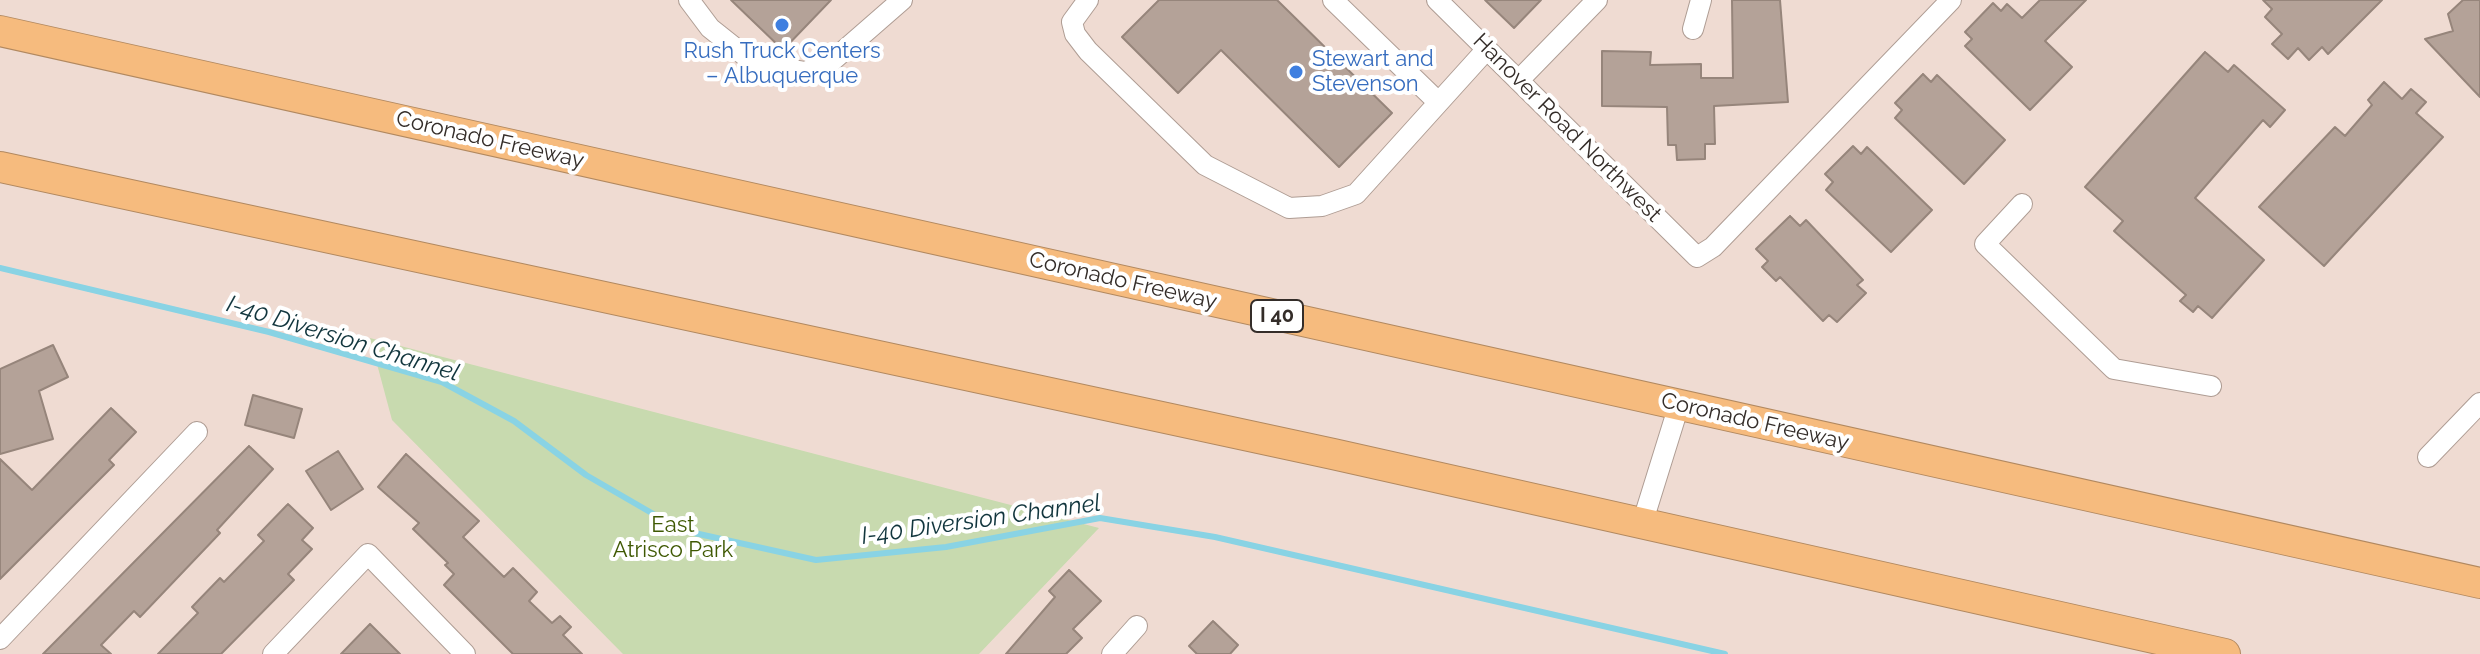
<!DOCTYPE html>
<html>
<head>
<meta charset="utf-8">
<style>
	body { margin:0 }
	canvas { display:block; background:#efdbd2 }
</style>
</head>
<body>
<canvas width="2480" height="654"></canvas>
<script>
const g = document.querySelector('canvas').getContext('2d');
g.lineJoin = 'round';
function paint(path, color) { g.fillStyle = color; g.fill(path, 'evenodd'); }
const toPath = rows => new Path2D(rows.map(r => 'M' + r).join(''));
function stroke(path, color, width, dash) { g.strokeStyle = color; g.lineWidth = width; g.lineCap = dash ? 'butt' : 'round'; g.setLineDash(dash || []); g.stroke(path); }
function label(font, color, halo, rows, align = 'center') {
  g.font = font + ' Raleway,sans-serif'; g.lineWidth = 8; g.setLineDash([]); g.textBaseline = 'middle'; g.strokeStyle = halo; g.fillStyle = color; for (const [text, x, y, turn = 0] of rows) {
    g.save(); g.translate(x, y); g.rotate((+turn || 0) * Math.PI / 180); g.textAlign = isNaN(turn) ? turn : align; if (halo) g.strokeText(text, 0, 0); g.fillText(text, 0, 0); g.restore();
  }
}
const green = toPath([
	[370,338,1099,528,979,654,623,654,392,420]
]);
const stream = toPath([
	[0,268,269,332,442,382,514,421,586,475,681,530,816,560,946,547,1100,518,1215,537,1725,654]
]);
const building = toPath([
	[731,0,831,0,783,50,731,0],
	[1159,0,1277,0,1392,113,1339,167,1221,50,1178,93,1122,37,1159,0],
	[1485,0,1541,0,1514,28,1485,0],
	[1732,0,1780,0,1788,102,1714,106,1715,144,1705,144,1705,159,1677,160,1676,145,1668,145,1667,107,1602,106,1602,51,1651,52,1650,65,1701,64,1701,78,1733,78,1732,0],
	[2040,0,2086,0,2045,41,2072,67,2030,110,1965,46,1972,39,1965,32,1993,3,2001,11,2007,4,2022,18,2040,0],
	[2263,0,2382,0,2328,54,2322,47,2309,60,2298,48,2288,59,2272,44,2282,34,2265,17,2272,9,2263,0],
	[2463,0,2480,0,2480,97,2425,39,2453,31,2448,14,2463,0],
	[2205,52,2228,72,2234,65,2285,110,2270,127,2263,120,2195,198,2264,260,2212,318,2198,306,2193,312,2180,301,2186,295,2114,231,2123,221,2085,187,2205,52],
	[1923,74,1931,82,1937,75,2005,140,1964,184,1895,118,1902,110,1895,103,1923,74],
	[2384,82,2402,99,2411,89,2426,102,2416,113,2443,137,2324,266,2259,207,2335,127,2345,136,2372,105,2368,100,2384,82],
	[1853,146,1861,154,1867,147,1932,210,1891,252,1826,190,1833,182,1825,174,1853,146],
	[1790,216,1800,226,1806,220,1863,280,1857,285,1866,293,1837,322,1829,315,1823,321,1780,277,1776,281,1762,267,1768,261,1756,249,1790,216],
	[53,345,68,377,39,391,53,439,0,454,0,369,53,345],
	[253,395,302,409,294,438,245,425,253,395],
	[111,408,136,432,109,460,114,465,0,579,0,459,32,490,111,408],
	[249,446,273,469,217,530,220,533,140,617,134,611,101,645,111,654,43,654,249,446],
	[338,451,363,489,331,510,306,471,338,451],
	[406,454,479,521,463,537,504,577,513,568,537,592,529,601,552,623,560,616,571,627,563,635,582,654,513,654,444,585,454,574,445,565,448,563,413,529,419,523,378,487,406,454],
	[288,504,313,528,302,540,312,549,288,574,294,580,221,654,158,654,198,613,192,607,220,578,224,582,264,541,258,535,288,504],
	[1069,570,1101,601,1073,629,1082,638,1066,654,1006,654,1055,597,1049,591,1069,570],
	[1213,621,1238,645,1230,654,1197,654,1189,646,1213,621],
	[370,624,400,654,341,654,370,624]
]);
const minor = toPath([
	[689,0,710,28,754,63,805,72,832,61,902,0],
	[1088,0,1072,22,1075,34,1088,51,1205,165,1289,208,1322,206,1356,194,1487,49],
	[1333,0,1438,102],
	[1437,0,1697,257,1713,247,1951,0],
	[1693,29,1701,0],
	[1519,80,1597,0],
	[2022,204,1985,244,2114,369,2211,386],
	[2428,457,2480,403],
	[1642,524,1679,405],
	[0,639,197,432],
	[273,654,368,554,465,654],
	[1112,654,1137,626]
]);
const highway = toPath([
	[0,31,2480,583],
	[0,167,1333,454,2225,654]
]);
const markers = [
	[782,25,8,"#3f7fe0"],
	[1296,72,8,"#3f7fe0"]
];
const shields = [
	[1277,316,52]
];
const shieldNames = [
	["I 40",1277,316]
];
const shopNames = [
	["Rush Truck Centers",782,51],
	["– Albuquerque",782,76],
	["Stewart and",1312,59,"left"],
	["Stevenson",1312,84,"left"]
];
const streetNames = [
	["Hanover Road Northwest",1567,128,45],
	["Coronado Freeway",490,140,13],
	["Coronado Freeway",1123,281,13],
	["Coronado Freeway",1755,422,13]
];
const parkNames = [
	["East",673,525],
	["Atrisco Park",673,550]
];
const waterNames = [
	["I-40 Diversion Channel",343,339,17],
	["I-40 Diversion Channel",981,520,-8]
];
paint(green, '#c8daaf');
stroke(stream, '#89d3e4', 6);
paint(building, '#b4a298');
stroke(building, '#96857b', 2);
stroke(minor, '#af9d94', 22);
stroke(highway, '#b28960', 32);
stroke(minor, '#fff', 20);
stroke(highway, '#f6bb7e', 30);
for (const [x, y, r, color] of markers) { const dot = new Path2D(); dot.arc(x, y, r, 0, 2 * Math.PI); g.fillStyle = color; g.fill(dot); stroke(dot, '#fff', 3); }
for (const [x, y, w] of shields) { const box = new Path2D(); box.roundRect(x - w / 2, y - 16, w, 32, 6); g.fillStyle = '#fff'; g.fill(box); stroke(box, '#342d29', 2); }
label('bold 20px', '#342d29', null, shieldNames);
label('22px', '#366cbe', '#fff', shopNames);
label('22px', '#342d29', '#fff', streetNames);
label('22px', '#3f5903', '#fff', parkNames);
label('italic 24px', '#11353d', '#fff', waterNames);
</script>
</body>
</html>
